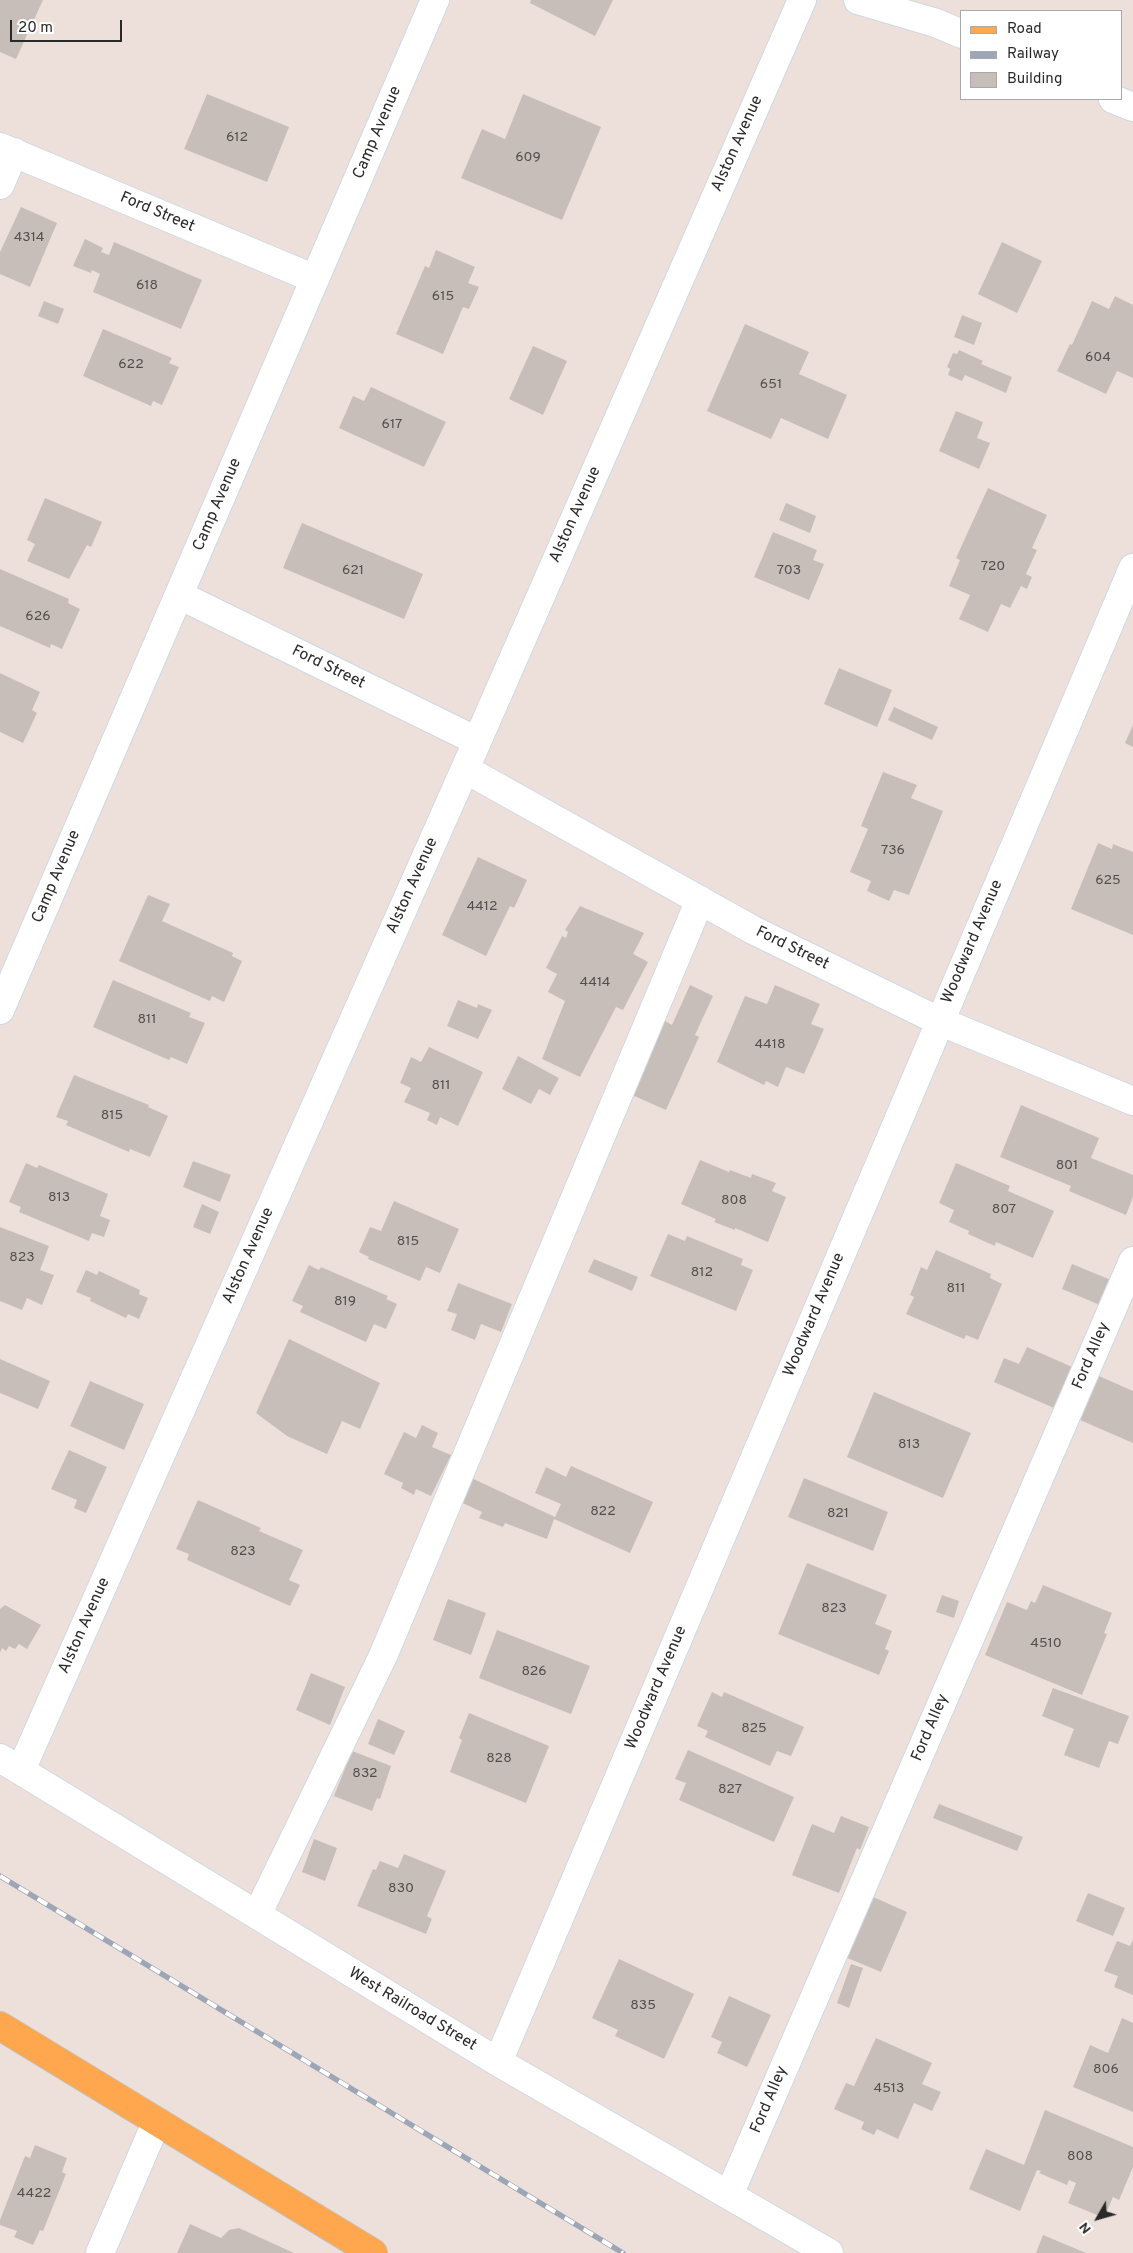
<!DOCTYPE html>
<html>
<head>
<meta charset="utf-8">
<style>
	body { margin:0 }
	#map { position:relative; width:1133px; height:2253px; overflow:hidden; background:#ede0da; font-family:Overpass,sans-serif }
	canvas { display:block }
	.legend { position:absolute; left:960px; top:10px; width:162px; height:90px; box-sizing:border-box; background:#fff; border:1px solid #a9a9a9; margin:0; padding:6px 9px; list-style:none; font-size:15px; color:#292929 }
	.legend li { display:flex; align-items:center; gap:10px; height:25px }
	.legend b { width:25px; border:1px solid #a9a9a9 }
	.north { position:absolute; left:1073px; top:2193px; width:50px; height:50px; -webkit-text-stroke:4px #fff; paint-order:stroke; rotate:232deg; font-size:14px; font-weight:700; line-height:20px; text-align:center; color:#292929 }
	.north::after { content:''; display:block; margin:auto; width:18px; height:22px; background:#292929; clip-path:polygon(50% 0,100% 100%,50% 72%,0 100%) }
	.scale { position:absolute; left:10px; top:20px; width:112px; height:22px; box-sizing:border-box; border:2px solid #292929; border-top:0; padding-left:6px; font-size:15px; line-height:18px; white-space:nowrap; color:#292929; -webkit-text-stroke:4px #fff; paint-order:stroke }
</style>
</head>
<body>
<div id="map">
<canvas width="1133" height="2253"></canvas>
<ul class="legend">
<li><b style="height:6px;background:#fea74e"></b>Road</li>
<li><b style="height:6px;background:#9ca6b6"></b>Railway</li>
<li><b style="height:14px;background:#c8beb9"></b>Building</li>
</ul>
<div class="north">N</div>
<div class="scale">20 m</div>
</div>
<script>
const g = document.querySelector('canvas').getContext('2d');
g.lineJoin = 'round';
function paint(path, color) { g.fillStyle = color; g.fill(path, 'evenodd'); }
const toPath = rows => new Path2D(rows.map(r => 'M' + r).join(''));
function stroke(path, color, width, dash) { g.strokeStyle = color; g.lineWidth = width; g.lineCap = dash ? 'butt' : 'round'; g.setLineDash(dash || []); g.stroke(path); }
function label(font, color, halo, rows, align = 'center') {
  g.font = font + ' Overpass,sans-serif'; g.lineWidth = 4; g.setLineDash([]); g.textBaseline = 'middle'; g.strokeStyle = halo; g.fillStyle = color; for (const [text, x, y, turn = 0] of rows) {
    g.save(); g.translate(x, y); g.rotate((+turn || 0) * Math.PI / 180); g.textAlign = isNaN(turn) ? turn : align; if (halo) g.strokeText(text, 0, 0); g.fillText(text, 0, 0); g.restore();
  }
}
const building = toPath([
	[0,0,43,0,16,59,0,52],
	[531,0,613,0,595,36,530,3],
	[207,94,289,127,267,182,184,149],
	[523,94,601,127,562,220,461,178,482,129,505,139],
	[21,207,57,223,30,287,0,274,0,252],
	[85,239,103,248,101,252,109,255,114,242,202,280,181,329,93,292,100,274,92,270,91,273,73,266],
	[1002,242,1042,261,1017,313,978,294],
	[436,250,475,267,468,283,479,287,469,309,463,307,443,354,396,334,425,266,429,268],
	[1115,296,1133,305,1133,378,1117,371,1106,394,1057,371,1070,344,1072,345,1092,301,1109,309],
	[44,301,64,309,58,324,38,316],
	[962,315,982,323,974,345,954,337],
	[745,324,809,352,799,374,847,395,828,439,781,418,771,439,707,411],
	[103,329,172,358,169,363,179,367,162,405,153,401,151,406,83,376],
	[533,346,567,361,543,415,509,399],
	[959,350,983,361,981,364,1012,377,1006,393,965,375,962,381,948,375,950,369,947,367,953,353,957,354],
	[371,387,446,422,424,467,339,428,353,396,364,401],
	[956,411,983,422,977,438,990,443,979,469,939,451],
	[988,488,1047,515,1032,548,1037,550,1026,574,1032,577,1027,589,1021,586,1010,608,1001,604,988,632,959,619,970,595,949,586,960,560,956,558],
	[45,498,102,522,91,547,87,545,69,579,27,561,35,544,27,540],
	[786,503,816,516,810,533,779,520],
	[302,523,423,574,404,619,283,568],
	[773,532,817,550,813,560,824,564,809,600,754,577],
	[0,569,69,599,68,603,80,609,62,649,51,644,50,648,0,626],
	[839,668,892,690,877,727,824,704],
	[0,673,40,692,32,710,37,713,23,743,0,732],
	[894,707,938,727,932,740,888,720],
	[1133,725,1133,747,1125,743],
	[883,772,917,785,911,798,943,811,909,895,894,890,889,901,867,891,871,881,850,872,868,829,861,826],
	[1098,843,1112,849,1113,844,1133,852,1133,935,1071,909],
	[478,857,527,880,514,908,510,906,486,956,442,935],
	[148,895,170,904,162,921,233,953,232,956,242,961,224,1002,212,996,210,1001,119,961],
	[580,906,644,933,633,954,648,962,623,1010,616,1007,580,1077,542,1059,565,1001,548,992,557,974,546,968,562,936,566,938,568,932,565,930],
	[113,980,191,1013,189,1017,205,1023,187,1064,171,1057,169,1060,93,1027],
	[690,985,713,996,695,1035,699,1037,666,1110,632,1095,665,1021,672,1025],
	[775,985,820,1004,811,1024,824,1029,804,1074,786,1067,778,1087,766,1081,764,1085,717,1062,745,996,767,1004],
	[458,1000,477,1008,478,1004,492,1010,478,1039,447,1026],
	[429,1047,483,1072,458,1126,440,1117,437,1125,427,1120,430,1113,404,1102,411,1088,400,1083,411,1057,421,1062],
	[518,1056,559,1078,550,1095,539,1089,531,1104,502,1089],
	[74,1075,149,1105,148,1107,168,1116,150,1157,130,1149,129,1152,66,1125,68,1121,56,1117],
	[1021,1105,1099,1138,1091,1158,1133,1175,1133,1197,1126,1215,1069,1191,1071,1186,1000,1157],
	[700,1160,729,1172,730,1170,751,1178,752,1174,776,1183,772,1191,786,1197,768,1242,735,1228,735,1230,714,1222,716,1219,681,1204],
	[193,1161,231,1175,220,1202,183,1187],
	[26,1163,37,1168,39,1165,108,1194,100,1216,110,1220,104,1237,92,1233,89,1241,19,1212,21,1207,9,1202],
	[956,1163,1010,1186,1008,1191,1054,1211,1033,1258,996,1242,995,1246,968,1234,969,1231,949,1222,954,1210,939,1203],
	[394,1201,459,1229,440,1273,426,1267,420,1281,368,1259,369,1257,359,1252,370,1227,381,1231],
	[202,1204,219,1212,210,1234,193,1227],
	[0,1227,49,1246,40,1270,54,1275,42,1305,27,1298,22,1310,0,1301],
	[668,1234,685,1241,687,1236,743,1259,741,1265,753,1270,736,1311,650,1276],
	[936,1250,991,1274,990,1278,1002,1284,978,1340,966,1335,964,1339,906,1314,914,1297,910,1295,921,1267,927,1270],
	[594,1259,638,1277,632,1291,588,1272],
	[1072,1264,1111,1280,1100,1305,1062,1289],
	[309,1265,319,1270,321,1267,388,1296,386,1299,397,1304,386,1329,374,1324,366,1342,300,1312,303,1306,292,1301],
	[86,1270,97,1275,99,1271,140,1290,139,1294,148,1298,139,1319,128,1314,126,1318,90,1301,91,1298,76,1292],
	[458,1283,512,1304,501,1332,481,1324,475,1340,451,1330,457,1314,447,1311],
	[289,1339,380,1383,360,1429,342,1421,327,1454,287,1436,256,1413],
	[1027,1347,1072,1367,1054,1408,994,1382,1004,1358,1019,1364],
	[0,1359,50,1381,38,1409,0,1393],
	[1099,1376,1133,1391,1133,1443,1080,1420],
	[90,1381,144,1404,124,1450,70,1426],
	[874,1392,971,1433,943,1498,847,1457],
	[422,1425,438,1433,432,1447,451,1455,431,1496,416,1489,414,1495,401,1488,403,1483,384,1474,404,1432,416,1438],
	[69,1450,107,1467,86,1513,74,1508,77,1500,51,1489],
	[571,1466,653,1502,630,1553,554,1519,547,1539,505,1523,503,1527,479,1518,482,1512,456,1500,467,1476,555,1517,561,1504,535,1493,546,1467,566,1477],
	[804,1478,888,1512,873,1551,788,1517],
	[198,1500,261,1528,259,1531,303,1550,289,1580,300,1585,290,1606,187,1560,189,1554,176,1549],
	[807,1563,887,1595,875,1624,892,1631,885,1649,889,1651,879,1675,778,1634],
	[1043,1585,1112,1613,1104,1633,1107,1634,1082,1695,985,1655,1007,1602,1027,1610,1031,1601,1035,1603],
	[942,1595,959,1601,954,1618,936,1612],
	[448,1599,486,1613,471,1655,433,1640],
	[5,1605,41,1625,27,1649,19,1644,15,1649,9,1646,6,1651,2,1648,0,1653,0,1609],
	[497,1630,590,1666,571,1714,479,1678],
	[311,1673,345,1687,330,1725,296,1710],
	[1053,1688,1129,1716,1118,1744,1109,1741,1099,1768,1064,1755,1074,1729,1042,1716],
	[712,1692,722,1697,724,1692,804,1727,791,1756,777,1751,770,1766,705,1737,708,1731,697,1726],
	[469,1713,549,1746,526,1803,450,1772,462,1740,459,1738],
	[378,1719,405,1731,394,1755,368,1744],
	[688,1750,794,1797,774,1842,679,1800,686,1783,675,1779],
	[352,1751,391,1766,380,1799,377,1798,372,1811,334,1796],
	[939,1804,1023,1837,1017,1851,933,1818],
	[841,1816,869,1827,860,1850,857,1848,839,1893,792,1875,812,1824,834,1833],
	[314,1839,337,1848,325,1881,302,1872],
	[404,1854,446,1871,427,1916,432,1919,426,1934,357,1906,373,1869,376,1870,380,1861,398,1868],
	[1088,1893,1125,1908,1113,1936,1076,1921],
	[871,1896,907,1912,881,1972,845,1957],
	[1133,1940,1133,1995,1114,1987,1118,1976,1104,1971,1117,1941,1130,1946],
	[619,1959,694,1994,664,2059,615,2036,618,2030,592,2018],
	[851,1964,863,1968,849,2008,837,2003],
	[729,1996,771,2015,747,2067,717,2053,722,2042,711,2037],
	[1122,2018,1133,2023,1133,2112,1073,2087,1090,2045,1108,2053],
	[876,2038,932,2063,922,2084,941,2092,932,2111,914,2103,898,2139,877,2129,874,2135,861,2129,864,2122,834,2109,846,2083,854,2086],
	[1045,2110,1133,2147,1133,2167,1119,2200,1113,2197,1104,2218,1068,2203,1076,2183,1069,2180,1067,2185,1039,2173,1041,2171,1037,2170,1020,2211,969,2189,986,2149,1024,2165],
	[35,2145,67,2158,62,2172,66,2174,43,2231,40,2230,33,2245,14,2237,17,2231,0,2225,0,2220,25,2156,30,2158],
	[190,2224,221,2238,229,2230,239,2228,294,2253,177,2253],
	[1043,2235,1086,2253,1036,2253]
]);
const minor = toPath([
	[858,0,936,23,962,34],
	[1113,99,1133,107],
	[0,147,315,279],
	[0,185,14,152],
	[179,595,477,741],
	[465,769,753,930,939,1021,1133,1101],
	[0,1010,435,0],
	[0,1758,498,2062,829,2253],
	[21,1770,465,769,802,0],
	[257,1915,383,1656,700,900],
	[498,2062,1133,568],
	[729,2195,1133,1261],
	[100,2253,156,2123]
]);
const major = toPath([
	[0,2026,373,2253]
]);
const rail = toPath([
	[0,1876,623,2253]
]);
const numberNames = [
	["612",237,138],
	["609",528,158],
	["4314",29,238],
	["618",147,286],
	["615",443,297],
	["604",1098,358],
	["622",131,365],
	["651",771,385],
	["617",392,425],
	["720",993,567],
	["621",353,571],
	["703",789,571],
	["626",38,617],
	["736",893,851],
	["625",1108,881],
	["4412",482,907],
	["4414",595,983],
	["811",147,1020],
	["4418",770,1045],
	["811",441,1086],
	["815",112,1116],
	["801",1067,1166],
	["813",59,1198],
	["808",734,1201],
	["807",1004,1210],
	["815",408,1242],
	["823",22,1258],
	["812",702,1273],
	["811",956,1289],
	["819",345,1302],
	["813",909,1445],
	["822",603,1512],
	["821",838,1514],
	["823",243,1552],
	["823",834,1609],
	["4510",1046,1644],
	["826",534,1672],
	["825",754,1729],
	["828",499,1759],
	["832",365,1774],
	["827",730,1790],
	["830",401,1889],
	["835",643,2006],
	["806",1106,2070],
	["4513",889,2089],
	["808",1080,2157],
	["4422",34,2194]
];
const streetNames = [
	["Camp Avenue",378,133,-67],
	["Alston Avenue",738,144,-66],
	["Ford Street",157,213,23],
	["Camp Avenue",218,505,-67],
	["Alston Avenue",576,515,-66],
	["Ford Street",328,668,26],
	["Camp Avenue",57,877,-67],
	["Alston Avenue",413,886,-66],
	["Woodward Avenue",973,942,-67],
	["Ford Street",792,949,26],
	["Alston Avenue",249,1256,-66],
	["Woodward Avenue",815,1315,-67],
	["Ford Alley",1092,1356,-67],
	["Alston Avenue",85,1626,-66],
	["Woodward Avenue",657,1688,-67],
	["Ford Alley",931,1728,-67],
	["West Railroad Street",412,2010,31],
	["Ford Alley",770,2100,-67]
];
paint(building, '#c8beb9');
stroke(minor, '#cfd8e4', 30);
stroke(major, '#c3c3c3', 30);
stroke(minor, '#fff', 28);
stroke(major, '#fea74e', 28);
stroke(rail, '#9ca6b6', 5.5);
stroke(rail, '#fff', 4, [11]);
label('14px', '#514e4d', null, numberNames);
label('16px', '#292929', '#fff', streetNames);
</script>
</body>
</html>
